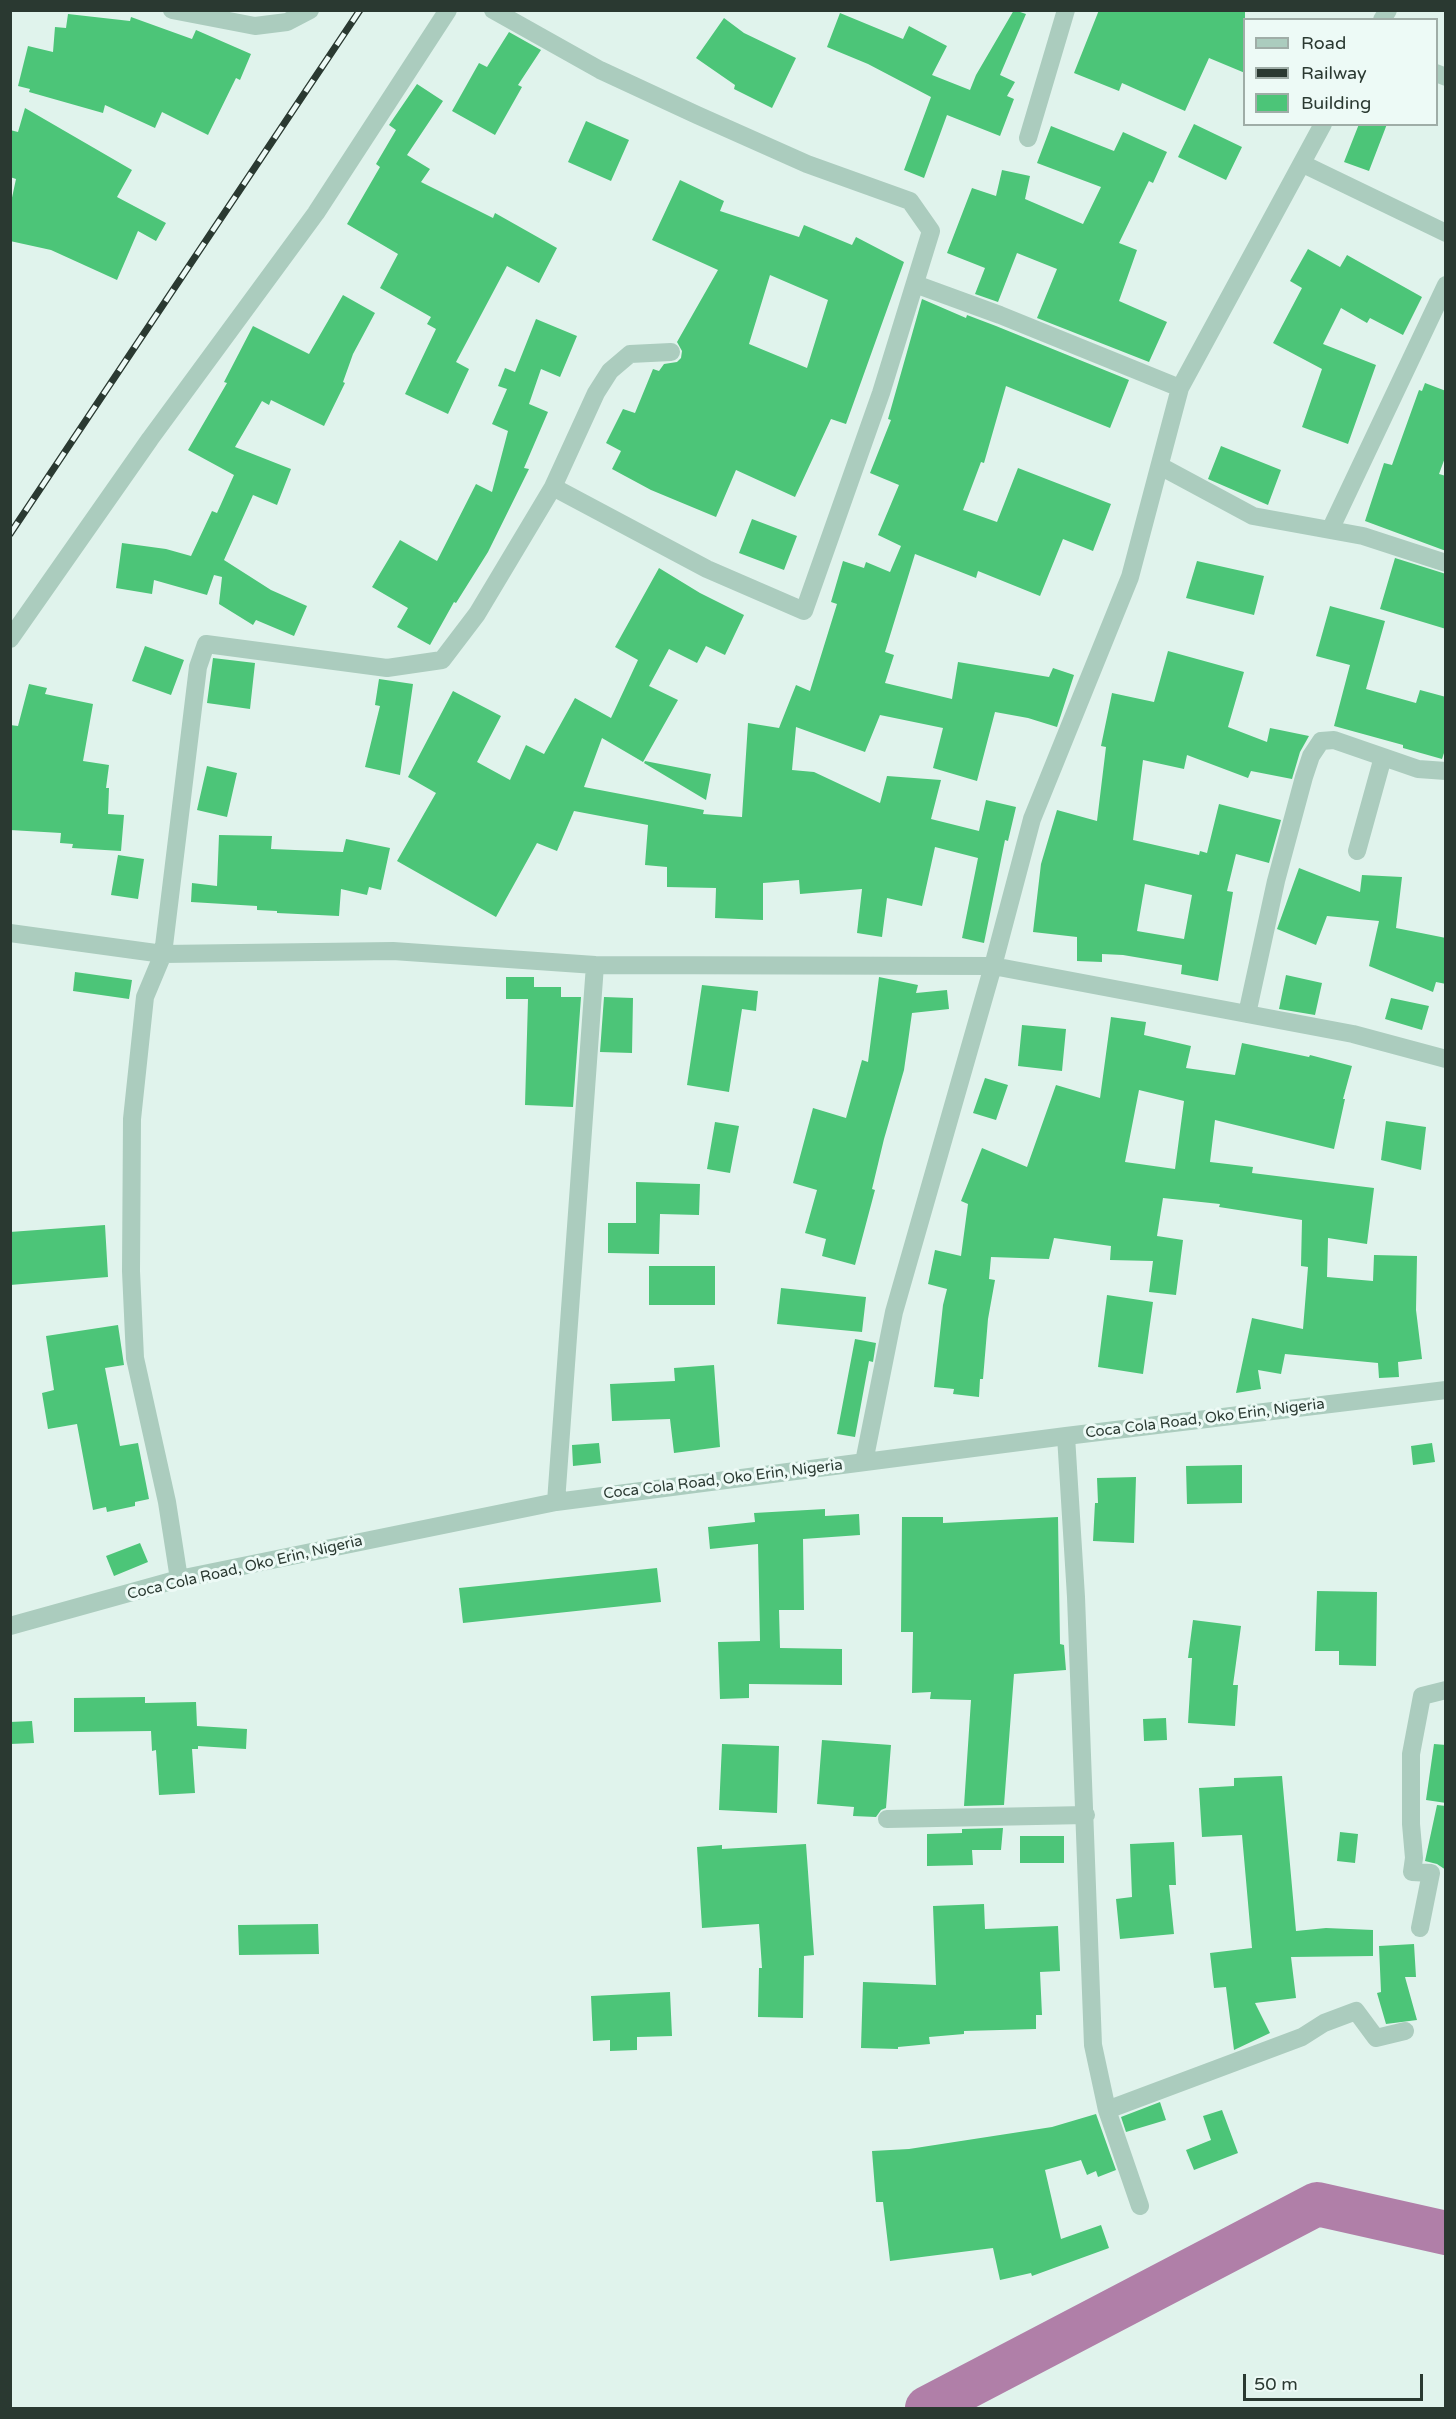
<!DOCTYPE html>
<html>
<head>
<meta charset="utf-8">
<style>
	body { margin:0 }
	#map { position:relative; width:1456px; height:2419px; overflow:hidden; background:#e0f3ec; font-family:"Varela Round",sans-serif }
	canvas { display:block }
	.frame { position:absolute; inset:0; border:12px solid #2a3931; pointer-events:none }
	.legend { position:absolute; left:1243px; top:18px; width:195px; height:108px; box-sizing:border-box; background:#edfaf6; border:2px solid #9fada7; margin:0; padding:8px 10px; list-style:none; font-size:18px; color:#2a3931 }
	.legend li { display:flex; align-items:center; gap:12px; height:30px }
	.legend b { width:30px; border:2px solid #9fada7 }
	.scale { position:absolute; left:1243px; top:2374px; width:180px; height:27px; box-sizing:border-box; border:3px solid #2a3931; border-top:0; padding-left:8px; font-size:18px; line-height:21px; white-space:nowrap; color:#2a3931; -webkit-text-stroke:4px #edfaf6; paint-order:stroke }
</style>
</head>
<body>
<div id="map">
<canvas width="1456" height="2419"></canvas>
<div class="frame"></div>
<ul class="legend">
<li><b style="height:8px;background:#abccbe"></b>Road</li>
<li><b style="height:8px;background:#2a3931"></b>Railway</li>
<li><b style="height:16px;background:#4cc578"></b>Building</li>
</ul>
<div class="scale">50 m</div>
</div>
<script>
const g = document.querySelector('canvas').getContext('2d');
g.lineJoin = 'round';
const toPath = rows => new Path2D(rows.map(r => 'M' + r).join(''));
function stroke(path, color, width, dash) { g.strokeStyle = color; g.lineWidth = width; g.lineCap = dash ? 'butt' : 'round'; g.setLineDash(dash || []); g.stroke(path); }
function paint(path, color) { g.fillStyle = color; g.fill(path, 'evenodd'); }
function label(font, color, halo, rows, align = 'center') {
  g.font = font + ' "Varela Round",sans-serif'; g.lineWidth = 6; g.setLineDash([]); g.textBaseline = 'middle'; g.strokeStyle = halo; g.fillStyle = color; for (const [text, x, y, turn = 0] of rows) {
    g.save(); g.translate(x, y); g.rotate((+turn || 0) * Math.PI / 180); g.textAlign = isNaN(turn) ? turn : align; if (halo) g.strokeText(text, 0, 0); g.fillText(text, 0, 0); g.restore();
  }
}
const river = toPath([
	[927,2408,1317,2204,1446,2233]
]);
const building = toPath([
	[1014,10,1026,14,1000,75,1015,82,1007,96,1014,99,1000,136,947,115,924,178,904,170,931,97,868,64,827,47,840,13,903,39,909,26,947,46,932,75,970,90,976,75],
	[1099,10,1245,10,1245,73,1209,58,1185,111,1122,83,1119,91,1074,73],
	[68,14,130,21,131,17,192,39,196,30,251,54,240,80,236,78,208,135,162,112,155,128,105,105,103,113,29,92,30,89,18,86,28,46,53,52,55,27,66,28],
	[724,18,744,33,796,58,772,108,734,89,735,85,696,58],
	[509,32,541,50,518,85,522,87,495,135,452,111,479,63,487,67],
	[417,84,443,101,407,155,430,169,421,182,493,218,495,213,557,248,539,283,507,266,456,362,469,369,448,414,405,394,436,329,427,324,431,317,380,288,398,254,347,224,380,167,376,164,396,130,389,125],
	[25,108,132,170,117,197,166,223,156,241,138,231,117,280,51,250,10,241,10,207,16,179,10,177,10,130,18,132],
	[586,121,629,140,611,181,568,162],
	[1194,124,1242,147,1226,180,1178,157],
	[1359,124,1387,124,1369,171,1344,162],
	[1051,126,1114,151,1123,132,1167,152,1153,183,1149,181,1119,243,1137,250,1119,301,1167,322,1149,362,1037,318,1057,269,1017,253,998,302,975,294,985,268,947,253,972,188,996,196,1002,170,1030,176,1025,199,1083,224,1101,187,1037,163],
	[680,180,724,201,720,211,799,237,804,225,852,245,856,237,904,262,846,424,831,419,795,497,736,470,716,517,651,490,612,469,621,451,606,443,623,409,635,413,653,369,659,371,664,364,677,362,681,358,682,351,677,342,718,270,652,240],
	[770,275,828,300,807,368,749,344],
	[1308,249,1340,267,1347,255,1422,297,1403,335,1370,318,1367,323,1341,308,1323,344,1376,365,1348,444,1302,427,1322,369,1273,343,1302,288,1290,281],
	[343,295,375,313,353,354,343,382,345,383,324,426,271,400,269,405,262,401,235,447,291,469,277,505,253,495,224,560,271,590,307,606,294,636,256,620,253,625,219,604,222,577,214,575,207,595,154,580,152,594,116,588,122,543,166,549,191,556,212,511,217,513,234,475,188,450,227,383,224,382,253,326,309,354],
	[922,299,966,318,967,315,996,326,1129,380,1110,428,1006,386,984,463,981,462,963,510,997,522,1018,468,1111,504,1093,551,1063,539,1040,596,978,571,976,578,915,554,885,652,894,655,885,683,952,699,958,662,1049,677,1053,668,1074,675,1057,727,1028,718,995,712,977,781,933,768,943,728,880,715,865,752,796,727,792,770,814,772,880,803,887,776,941,780,931,819,979,831,986,800,1016,807,1008,841,1005,840,984,943,962,938,978,858,935,847,922,906,887,898,882,937,857,933,862,889,800,894,799,880,763,883,763,920,715,918,716,888,667,887,667,867,645,865,648,825,574,811,557,851,537,843,496,917,397,861,436,793,408,777,453,691,501,716,477,762,510,780,526,745,544,754,575,698,611,718,638,660,615,647,659,568,700,593,744,615,725,655,706,646,697,663,669,649,649,686,678,700,643,762,602,738,584,787,704,810,703,814,742,817,748,723,779,728,796,685,810,691,837,604,831,602,843,561,864,568,866,562,890,572,901,546,878,535,899,485,870,473,891,420,888,419],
	[536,319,577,336,560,377,541,369,529,404,548,412,524,468,529,469,488,552,456,603,454,602,430,645,397,627,408,608,372,587,400,540,437,561,476,484,492,492,508,431,492,424,507,389,498,386,505,368,515,372],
	[1425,383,1446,391,1446,455,1439,474,1446,476,1446,551,1365,521,1384,463,1392,465,1419,390,1422,391],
	[1221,446,1281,470,1268,505,1208,479],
	[752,519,797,536,784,570,739,553],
	[1395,558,1446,574,1446,629,1380,609],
	[1197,561,1264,576,1254,615,1186,598],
	[1330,606,1385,621,1366,689,1416,703,1420,690,1446,697,1446,747,1442,759,1403,748,1403,745,1334,726,1350,665,1316,656],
	[145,646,184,660,171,695,132,681],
	[1168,651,1244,672,1228,727,1267,742,1270,728,1309,736,1300,752,1292,779,1251,771,1248,778,1187,755,1184,769,1143,760,1133,840,1199,855,1200,851,1207,853,1219,804,1281,820,1269,863,1236,854,1227,891,1233,892,1218,981,1181,974,1182,965,1123,955,1102,954,1102,962,1077,961,1077,937,1033,932,1041,864,1057,810,1097,821,1106,747,1101,746,1112,693,1154,702],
	[1145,884,1192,895,1184,939,1137,931],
	[213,658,255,663,250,709,207,703],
	[379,679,413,684,400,775,365,767,380,706,375,705],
	[29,684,47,688,45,694,93,704,83,761,109,765,106,788,109,788,108,814,124,815,121,851,72,848,73,844,60,843,61,833,10,830,10,725,18,726],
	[645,761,711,774,706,800,644,763],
	[207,766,237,773,227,817,197,810],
	[219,835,272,836,271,849,343,852,346,839,390,848,381,890,369,887,367,895,341,889,339,916,277,913,277,911,257,910,257,906,191,902,192,883,217,886],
	[118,855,144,859,138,899,111,895],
	[1299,868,1360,892,1362,875,1402,877,1396,928,1446,938,1446,984,1436,982,1433,992,1369,966,1379,921,1327,916,1316,945,1277,929],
	[75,972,132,980,129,999,73,991],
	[1286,975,1322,983,1315,1015,1279,1009],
	[506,977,534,977,534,987,561,987,561,997,581,997,573,1107,525,1105,528,999,506,999],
	[879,977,918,985,916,993,947,990,949,1009,912,1013,904,1070,884,1139,872,1189,875,1190,855,1265,822,1256,826,1239,805,1233,817,1190,793,1183,813,1108,846,1118,862,1060,868,1062],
	[702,985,758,991,756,1011,742,1009,729,1092,687,1085],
	[604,997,633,998,632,1053,600,1052],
	[1391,998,1429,1006,1422,1030,1385,1019],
	[1111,1017,1146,1022,1144,1035,1191,1046,1186,1068,1235,1075,1242,1043,1309,1057,1310,1055,1352,1066,1343,1099,1345,1099,1334,1149,1215,1120,1210,1162,1253,1167,1252,1173,1374,1188,1367,1244,1328,1238,1327,1277,1373,1281,1374,1255,1417,1256,1416,1310,1422,1359,1398,1362,1399,1377,1379,1378,1378,1363,1285,1354,1281,1374,1258,1370,1261,1389,1236,1393,1252,1318,1303,1329,1308,1267,1301,1266,1302,1220,1219,1207,1220,1204,1163,1198,1157,1236,1183,1240,1176,1295,1149,1292,1153,1261,1110,1260,1111,1246,1054,1238,1049,1259,991,1257,989,1279,995,1280,988,1319,983,1379,980,1379,979,1397,953,1394,954,1389,934,1387,943,1305,947,1289,928,1284,935,1250,961,1256,968,1204,961,1201,982,1148,1027,1167,1056,1085,1100,1098],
	[1139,1090,1184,1101,1175,1169,1125,1162],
	[1022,1025,1066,1029,1062,1071,1018,1066],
	[985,1078,1008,1085,996,1120,973,1113],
	[1386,1121,1426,1127,1421,1170,1381,1160],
	[715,1122,739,1126,730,1173,707,1169],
	[636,1182,700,1184,699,1215,660,1214,659,1254,608,1253,608,1223,636,1223],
	[105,1225,108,1277,10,1285,10,1232],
	[649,1266,715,1266,715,1305,649,1305],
	[781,1288,866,1297,862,1332,777,1324],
	[1107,1295,1153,1302,1143,1374,1098,1367],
	[118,1325,124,1365,105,1368,120,1446,138,1443,149,1499,135,1502,135,1506,107,1512,106,1507,93,1510,77,1424,48,1429,42,1393,54,1390,46,1336],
	[855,1339,876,1343,873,1362,869,1361,855,1437,837,1434],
	[714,1365,720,1447,674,1453,670,1419,612,1421,610,1384,675,1381,674,1368],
	[599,1443,601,1463,573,1466,572,1445],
	[1432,1443,1435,1462,1413,1465,1411,1446],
	[1242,1465,1242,1503,1187,1504,1186,1466],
	[1136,1477,1134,1543,1093,1541,1095,1503,1098,1503,1097,1478],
	[825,1509,825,1516,859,1514,860,1535,803,1539,804,1610,779,1610,780,1648,842,1649,842,1685,749,1684,749,1698,720,1699,718,1642,760,1641,758,1544,710,1549,708,1527,755,1522,754,1513],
	[902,1517,943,1517,943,1523,1058,1517,1060,1644,1064,1645,1066,1670,1014,1674,1004,1805,964,1806,971,1700,930,1699,931,1692,912,1693,913,1632,901,1632],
	[140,1543,148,1562,114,1576,106,1556],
	[657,1568,661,1602,463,1623,459,1588],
	[1317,1591,1377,1592,1376,1666,1339,1665,1339,1651,1315,1651],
	[1193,1620,1241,1626,1233,1685,1238,1685,1235,1726,1188,1723,1192,1658,1188,1658],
	[145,1697,145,1703,196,1702,197,1726,247,1729,246,1749,198,1746,198,1749,192,1749,195,1793,159,1795,156,1750,152,1751,151,1731,74,1732,74,1698],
	[1166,1718,1167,1740,1144,1741,1143,1719],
	[32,1721,34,1743,10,1744,10,1722],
	[822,1740,891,1745,886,1808,881,1810,876,1817,853,1816,854,1807,817,1804],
	[722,1744,779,1746,777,1813,719,1810],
	[1434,1744,1446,1745,1446,1803,1426,1800],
	[1282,1776,1296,1931,1326,1928,1373,1930,1373,1956,1291,1957,1296,1998,1255,2003,1270,2033,1234,2050,1226,1987,1214,1988,1210,1953,1252,1948,1242,1835,1202,1837,1199,1788,1234,1786,1234,1778],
	[1437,1805,1446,1806,1446,1870,1437,1864,1425,1861],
	[1003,1828,1001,1850,972,1850,973,1865,927,1866,927,1834,962,1833,962,1829],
	[1340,1832,1358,1834,1355,1863,1337,1861],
	[1020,1836,1064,1836,1064,1863,1020,1863],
	[1174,1842,1176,1885,1169,1885,1174,1934,1120,1939,1116,1899,1132,1897,1130,1844],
	[806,1844,814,1955,804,1956,803,2018,758,2017,759,1968,762,1968,759,1924,702,1928,697,1847,722,1845,722,1849],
	[984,1904,985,1929,1058,1926,1060,1971,1040,1972,1042,2015,1036,2015,1036,2029,964,2031,964,2034,929,2037,930,2044,898,2047,898,2049,861,2048,863,1982,936,1985,933,1906],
	[318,1924,319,1954,239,1955,238,1925],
	[1414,1944,1416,1977,1405,1977,1417,2020,1386,2024,1377,1993,1381,1992,1379,1946],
	[670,1992,672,2036,637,2037,637,2050,610,2051,610,2040,593,2041,591,1996],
	[1160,2102,1166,2120,1126,2132,1121,2117],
	[1222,2110,1238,2153,1194,2170,1186,2150,1211,2140,1203,2116],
	[1096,2114,1116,2170,1098,2177,1096,2171,1087,2175,1081,2160,1045,2170,1061,2239,1101,2225,1109,2248,1032,2276,1031,2273,1000,2280,993,2248,890,2261,883,2202,876,2202,872,2151,909,2149,1052,2127]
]);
const minor = toPath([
	[172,10,255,26,287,22,310,10],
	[1382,20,1388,10],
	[1436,73,1446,77],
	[1028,138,1066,10],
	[1303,164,1446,233],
	[915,284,1000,315,1180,388],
	[1160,466,1253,516,1363,536,1446,563],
	[553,487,596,393,610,371,630,354,671,352],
	[1331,528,1446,285],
	[10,639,150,439,316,213,448,10],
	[1357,851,1383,757],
	[10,933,163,954,393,951,595,965,993,966,1353,1034,1446,1059],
	[1247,1014,1276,881,1304,777,1311,756,1321,741,1334,740,1418,769,1446,771],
	[1066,1436,1076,1597,1093,2045,1107,2110,1140,2206],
	[864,1462,894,1312,993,966,1032,819,1130,577,1180,388,1323,124],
	[556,1502,595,965],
	[179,1579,167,1502,135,1358,131,1271,132,1119,145,997,163,954,198,667,206,644,387,668,442,660,477,614,553,487,707,569,804,611,881,393,931,231,910,201,807,164,697,115,600,70,493,10],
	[10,1626,179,1579,556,1502,1066,1436,1446,1390],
	[887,1819,1086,1815],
	[1420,1928,1431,1873,1412,1872,1414,1858,1411,1824,1411,1754,1422,1696,1446,1690],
	[1107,2110,1302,2037,1324,2023,1356,2011,1376,2038,1405,2031]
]);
const rail = toPath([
	[10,534,360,10]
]);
const streetNames = [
	["Coca Cola Road, Oko Erin, Nigeria",1205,1419,-7],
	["Coca Cola Road, Oko Erin, Nigeria",723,1480,-7],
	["Coca Cola Road, Oko Erin, Nigeria",245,1568,-13]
];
stroke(river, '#b07fa8', 44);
paint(building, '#4cc578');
stroke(minor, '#abccbe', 18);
stroke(rail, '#2a3931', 7);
stroke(rail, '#edfaf6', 4.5, [14]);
label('15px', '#2a3931', '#edfaf6', streetNames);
</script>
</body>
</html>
